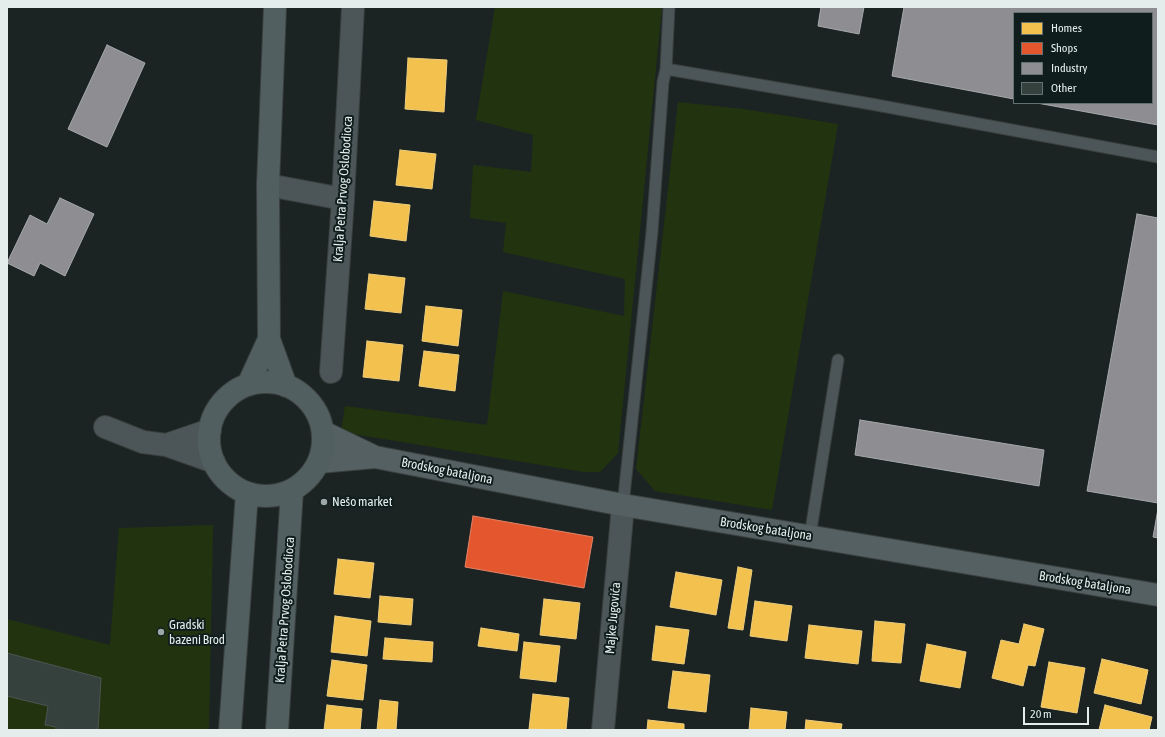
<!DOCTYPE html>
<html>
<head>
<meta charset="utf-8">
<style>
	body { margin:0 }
	#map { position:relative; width:1165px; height:737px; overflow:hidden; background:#1c2423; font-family:"Asap Condensed",sans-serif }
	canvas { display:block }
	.frame { position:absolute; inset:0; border:8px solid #e4edec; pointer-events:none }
	.legend { position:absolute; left:1013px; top:12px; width:140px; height:92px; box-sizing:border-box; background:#0f1e1d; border:1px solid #647170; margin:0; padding:5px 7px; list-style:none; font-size:12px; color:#e4edec }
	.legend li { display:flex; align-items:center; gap:8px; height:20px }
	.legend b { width:20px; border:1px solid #647170 }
	.scale { position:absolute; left:1023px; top:707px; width:66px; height:18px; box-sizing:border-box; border:2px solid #e4edec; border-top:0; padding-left:5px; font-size:12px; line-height:14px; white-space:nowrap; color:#e4edec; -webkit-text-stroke:3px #0f1e1d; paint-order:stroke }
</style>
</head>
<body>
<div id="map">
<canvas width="1165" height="737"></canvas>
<div class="frame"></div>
<ul class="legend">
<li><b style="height:11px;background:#f2c14e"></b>Homes</li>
<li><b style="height:11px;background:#e4572e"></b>Shops</li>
<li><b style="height:11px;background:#8d8d92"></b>Industry</li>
<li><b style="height:11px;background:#34413c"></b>Other</li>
</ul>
<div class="scale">20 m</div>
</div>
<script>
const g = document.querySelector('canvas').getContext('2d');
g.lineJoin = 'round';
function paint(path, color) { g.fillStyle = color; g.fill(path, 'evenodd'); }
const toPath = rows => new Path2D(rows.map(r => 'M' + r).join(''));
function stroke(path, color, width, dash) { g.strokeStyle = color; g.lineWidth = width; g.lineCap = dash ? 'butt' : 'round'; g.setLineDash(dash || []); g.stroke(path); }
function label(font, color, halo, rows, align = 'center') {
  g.font = font + ' "Asap Condensed",sans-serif'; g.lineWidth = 4; g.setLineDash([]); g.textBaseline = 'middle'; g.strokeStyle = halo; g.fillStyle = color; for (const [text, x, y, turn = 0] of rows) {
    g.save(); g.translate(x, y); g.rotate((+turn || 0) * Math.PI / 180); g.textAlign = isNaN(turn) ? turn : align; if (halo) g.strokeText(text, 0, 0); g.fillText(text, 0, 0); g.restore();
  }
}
const green = toPath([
	[495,7,662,7,618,453,600,472,584,472,341,432,345,406,487,425,503,291,624,316,625,279,503,252,506,223,470,218,473,165,531,172,533,135,476,120],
	[678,102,743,109,838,124,772,510,655,491,636,469],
	[213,525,209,730,7,730,7,619,110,645,119,528]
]);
const homes = toPath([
	[408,58,447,60,444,112,405,109,408,58],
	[400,150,436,154,432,189,396,185,400,150],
	[374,201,410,205,406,241,370,236,374,201],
	[369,274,405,278,401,313,365,309,369,274],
	[426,306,462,310,458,346,422,341,426,306],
	[367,341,403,345,399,381,363,377,367,341],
	[424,351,459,355,455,391,419,386,424,351],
	[338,559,374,563,370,598,334,594,338,559],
	[738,567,752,570,743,630,728,628,738,567],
	[676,572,722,580,716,615,670,607,676,572],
	[380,596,413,599,411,625,378,622,380,596],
	[544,599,580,603,576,639,540,635,544,599],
	[755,601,792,606,787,641,750,636,755,601],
	[335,616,371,621,367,656,331,652,335,616],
	[875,621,905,624,901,663,872,661,875,621],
	[1024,624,1044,629,1035,666,1028,665,1023,686,992,678,1001,640,1019,644,1024,624],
	[809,625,862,631,858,664,805,658,809,625],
	[656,626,689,630,684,664,652,660,656,626],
	[481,628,519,634,517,651,478,646,481,628],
	[385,638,433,642,432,662,383,659,385,638],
	[524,642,560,646,556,682,520,678,524,642],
	[927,644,966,652,960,688,920,681,927,644],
	[1102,659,1148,670,1141,704,1094,693,1102,659],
	[332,660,367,665,363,700,327,696,332,660],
	[1049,662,1085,668,1077,713,1041,707,1049,662],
	[673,671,710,675,706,712,668,708,673,671],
	[533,694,569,698,566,730,529,729,533,694],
	[380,700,398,702,396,730,377,730,380,700],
	[327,705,362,709,360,730,324,730,327,705],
	[1105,705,1152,717,1149,730,1099,730,1105,705],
	[751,708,787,712,785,730,749,730,751,708],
	[648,720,684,724,684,730,647,730,648,720],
	[806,720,842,724,841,730,805,730,806,720]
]);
const shops = toPath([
	[473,516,593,537,584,588,465,567,473,516]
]);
const industry = toPath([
	[821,7,864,7,859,34,818,26,821,7],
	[904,7,1158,7,1158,125,1037,103,1152,103,1152,13,1014,13,1014,99,892,76,904,7],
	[107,45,145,63,107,147,68,129,107,45],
	[60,198,94,214,65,276,40,263,34,276,7,263,30,215,47,224,60,198],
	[1137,214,1158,218,1158,503,1087,491,1137,214],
	[860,420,1044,450,1039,486,855,455,860,420],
	[1158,509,1158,538,1153,537,1158,509]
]);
const building = toPath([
	[7,653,101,678,98,730,56,730,56,727,45,725,48,706,7,696,7,653]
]);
const lane = toPath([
	[666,69,669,7],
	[623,505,652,232,663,82,666,69,871,104,1158,157],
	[810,536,838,360]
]);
const street = toPath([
	[268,185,343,199],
	[331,372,343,199,353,7],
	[105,427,143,442,166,445,214,462],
	[166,445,210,430],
	[603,730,623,505]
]);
const secondary = toPath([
	[323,432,375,457,623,505,1158,595],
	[319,462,375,457]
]);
const primary = toPath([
	[275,7,268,185,269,339,286,386],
	'209 439a57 57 0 1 1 114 0a57 57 0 1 1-114 0Z',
	[248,385,269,339],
	[230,730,247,493],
	[277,730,292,490]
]);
const markers = [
	[324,502,4,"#9ea7a6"],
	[161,632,4,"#9ea7a6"]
];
const streetNames = [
	["Kralja Petra Prvog Oslobodioca",343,189,-86],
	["Brodskog bataljona",447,471,11],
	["Brodskog bataljona",766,529,9],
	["Brodskog bataljona",1085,583,9],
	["Kralja Petra Prvog Oslobodioca",285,610,-86],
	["Majke Jugovića",613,618,-85]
];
const poiNames = [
	["Nešo market",332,502],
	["Gradski",169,625],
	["bazeni Brod",169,640]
];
paint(green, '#22340f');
paint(homes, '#f2c14e');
stroke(homes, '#eece7d', 1);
paint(shops, '#e4572e');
stroke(shops, '#e48467', 1);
paint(industry, '#8d8d92');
stroke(industry, '#a7aaad', 1);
paint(building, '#34413c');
stroke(building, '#4e5452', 1);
stroke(lane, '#393f3e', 13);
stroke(street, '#393f3e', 24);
stroke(secondary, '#393f3e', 24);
stroke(primary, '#393f3e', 24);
stroke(lane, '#4c5557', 11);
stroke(street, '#4c5557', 22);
stroke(secondary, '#556063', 22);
stroke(primary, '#525f60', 22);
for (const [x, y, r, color] of markers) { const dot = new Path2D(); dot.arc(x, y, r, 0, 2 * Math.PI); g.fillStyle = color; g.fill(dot); stroke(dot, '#0f1e1d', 1.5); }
label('13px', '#e4edec', '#0f1e1d', streetNames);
label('13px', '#e4edec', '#0f1e1d', poiNames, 'left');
</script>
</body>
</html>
